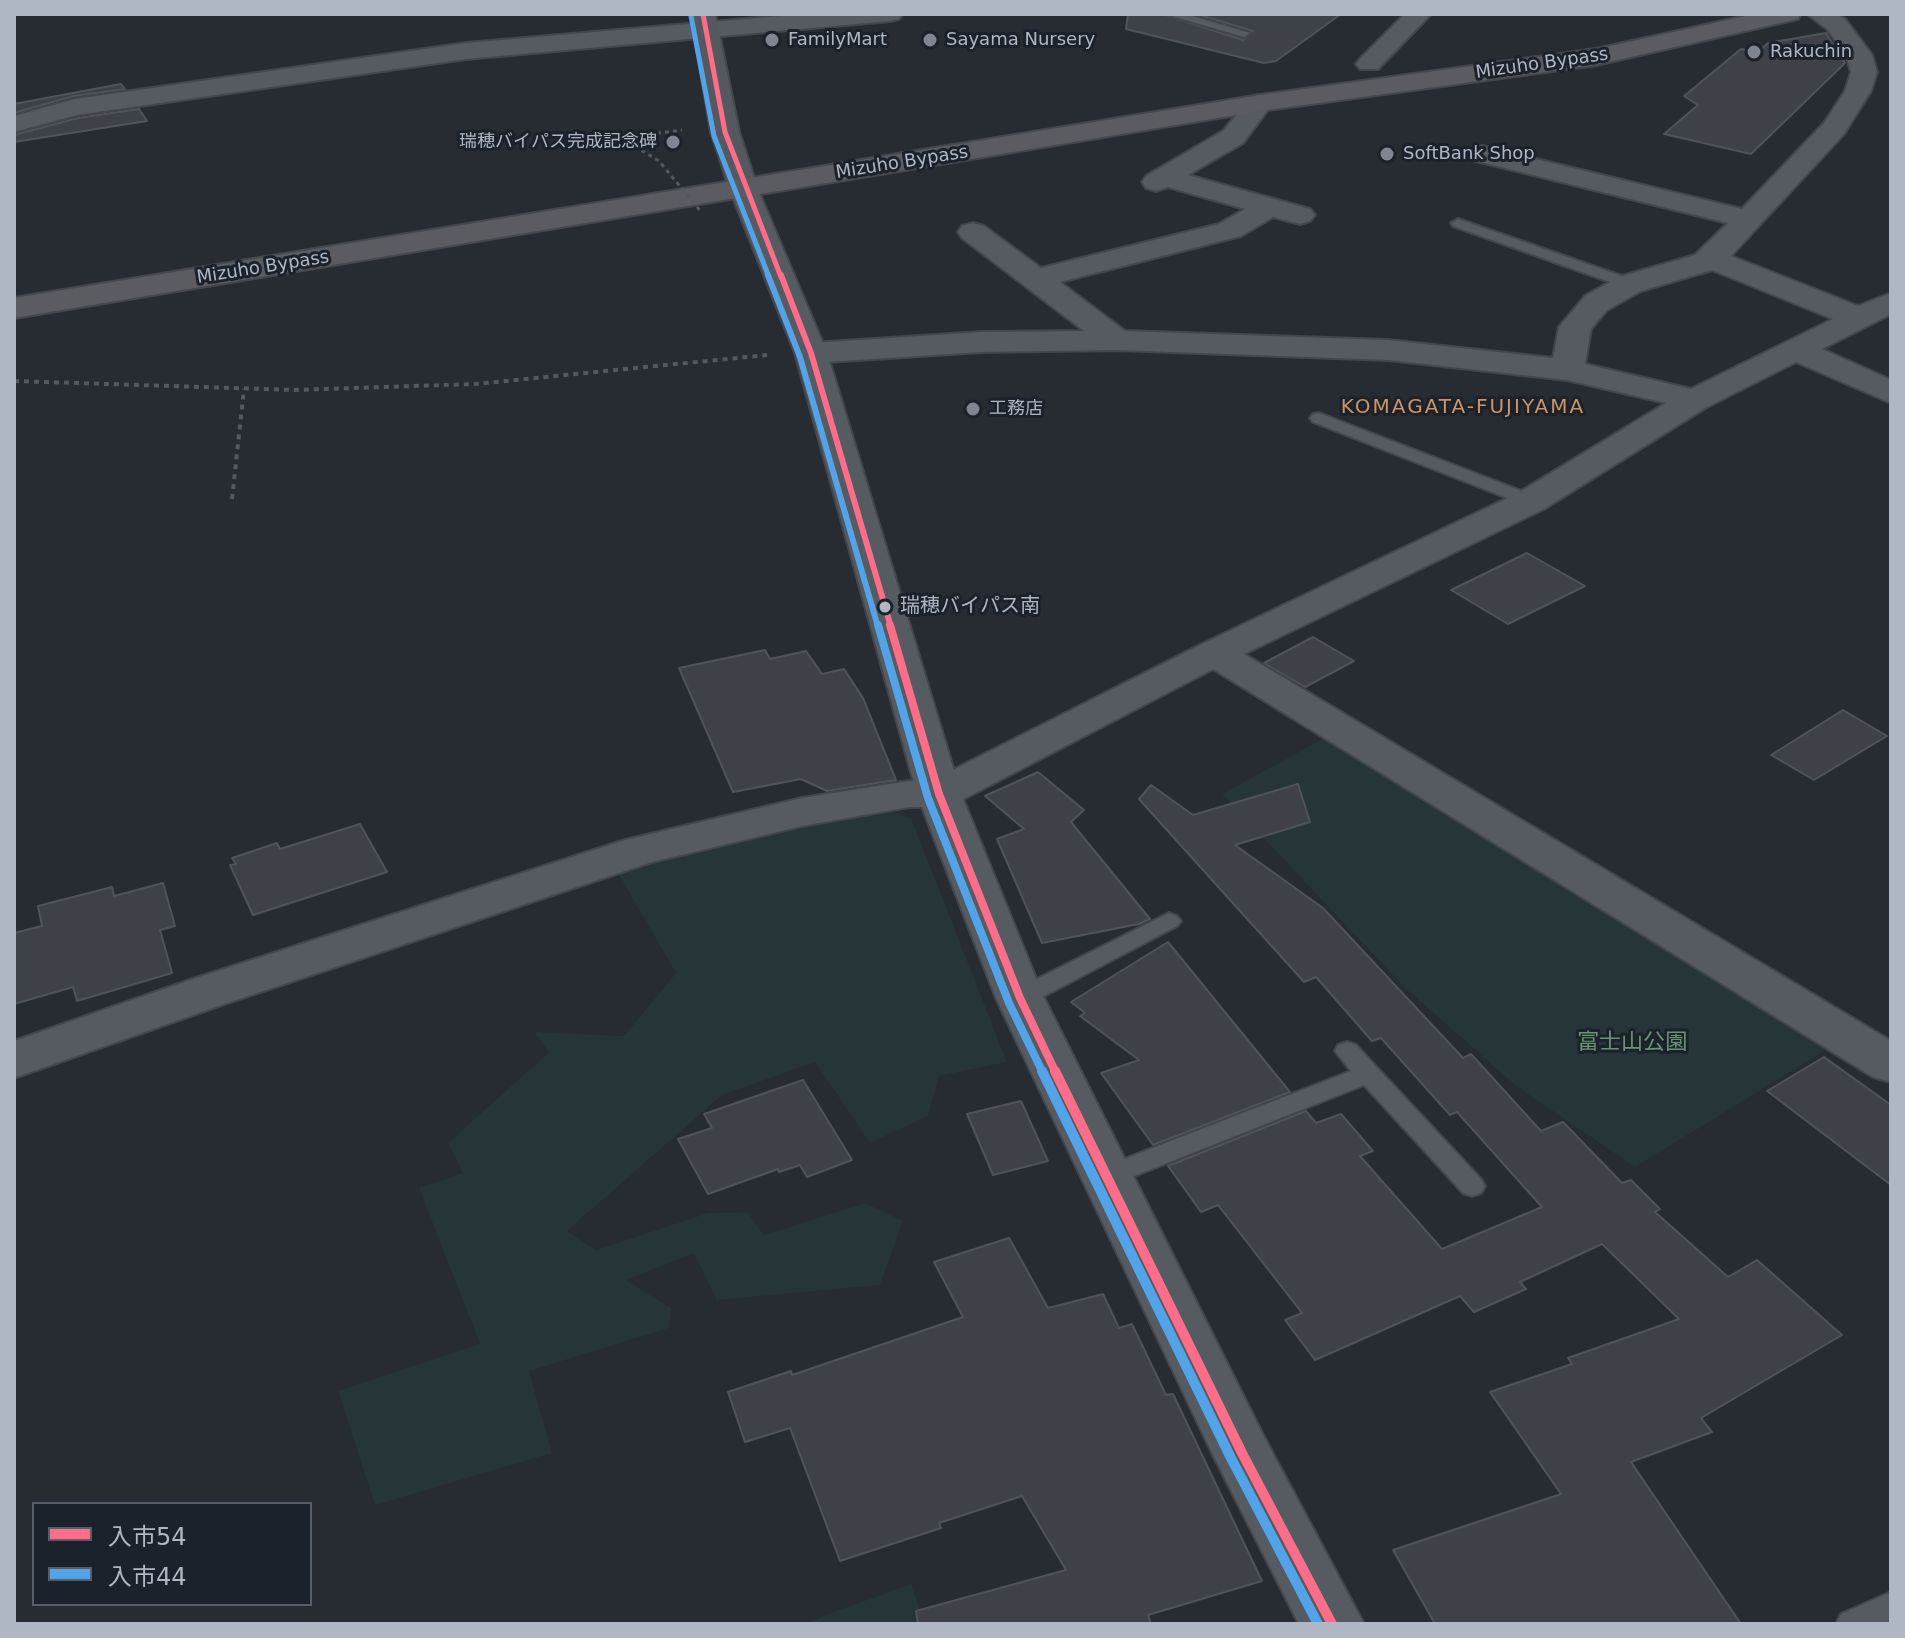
<!DOCTYPE html>
<html>
<head>
<meta charset="utf-8">
<style>
	body { margin:0 }
	#map { position:relative; width:1905px; height:1638px; overflow:hidden; background:#272b32; font-family:"DejaVu Sans","Noto Sans JP",sans-serif }
	canvas { display:block }
	.frame { position:absolute; inset:0; border:16px solid #b0b7c4; pointer-events:none }
	.legend { position:absolute; left:32px; top:1502px; width:280px; height:104px; box-sizing:border-box; background:#1b222c; border:2px solid #575e69; margin:0; padding:10px 14px; list-style:none; font-size:24px; color:#b0b7c4 }
	.legend li { display:flex; align-items:center; gap:16px; height:40px }
	.legend b { width:40px; border:2px solid #575e69 }
</style>
</head>
<body>
<div id="map">
<canvas width="1905" height="1638"></canvas>
<div class="frame"></div>
<ul class="legend">
<li><b style="height:10px;background:#fb6d88"></b>入市54</li>
<li><b style="height:10px;background:#53a3e8"></b>入市44</li>
</ul>
</div>
<script>
const g = document.querySelector('canvas').getContext('2d');
g.lineJoin = 'round';
function paint(path, color) { g.fillStyle = color; g.fill(path, 'evenodd'); }
const toPath = rows => new Path2D(rows.map(r => 'M' + r).join(''));
function stroke(path, color, width, dash) { g.strokeStyle = color; g.lineWidth = width; g.lineCap = dash ? 'butt' : 'round'; g.setLineDash(dash || []); g.stroke(path); }
function label(font, color, halo, rows, align = 'center') {
  g.font = font + ' "DejaVu Sans","Noto Sans JP",sans-serif'; g.lineWidth = 6; g.setLineDash([]); g.textBaseline = 'middle'; g.strokeStyle = halo; g.fillStyle = color; for (const [text, x, y, turn = 0] of rows) {
    g.save(); g.translate(x, y); g.rotate((+turn || 0) * Math.PI / 180); g.textAlign = isNaN(turn) ? turn : align; if (halo) g.strokeText(text, 0, 0); g.fillText(text, 0, 0); g.restore();
  }
}
const green = toPath([
	[1328,736,1831,1047,1635,1167,1516,1086,1403,986,1222,794],
	[882,808,911,818,1007,1062,939,1076,928,1116,870,1143,815,1062,722,1095,567,1231,596,1250,708,1213,747,1212,764,1235,865,1203,903,1221,880,1285,717,1300,694,1253,626,1280,671,1308,669,1328,529,1371,552,1453,375,1505,338,1391,480,1344,419,1188,463,1173,448,1143,549,1052,534,1032,624,1036,676,973,618,873,735,838],
	[911,1584,925,1624,807,1624,828,1614]
]);
const building = toPath([
	[1128,14,1162,14,1243,40,1253,31,1196,14,1341,14,1276,61,1264,63,1126,29,1128,14],
	[1826,33,1845,63,1751,154,1664,134,1698,105,1684,96,1741,49,1758,52,1768,43,1826,33],
	[121,84,125,89,74,96,14,113,14,104,121,84],
	[139,109,147,121,14,142,14,135,78,118,139,109],
	[1527,553,1585,586,1508,624,1451,590,1527,553],
	[1313,637,1354,661,1305,687,1264,663,1313,637],
	[765,650,770,659,806,651,822,674,844,669,863,698,896,780,827,791,801,779,733,792,679,668,765,650],
	[1843,710,1887,736,1814,780,1771,755,1843,710],
	[1038,772,1084,810,1071,822,1150,919,1139,924,1042,943,997,839,1024,829,985,796,1038,772],
	[1298,784,1310,822,1235,845,1323,908,1463,1058,1471,1054,1541,1131,1563,1122,1622,1183,1631,1180,1660,1209,1655,1212,1728,1277,1757,1260,1842,1335,1701,1418,1712,1432,1631,1462,1741,1624,1435,1624,1393,1550,1561,1494,1490,1392,1572,1364,1568,1358,1679,1319,1602,1244,1520,1282,1526,1289,1474,1312,1460,1296,1315,1360,1285,1320,1302,1313,1218,1205,1201,1212,1168,1166,1306,1111,1316,1123,1341,1114,1373,1151,1360,1156,1442,1249,1542,1207,1457,1112,1450,1115,1381,1038,1372,1041,1316,977,1304,982,1139,799,1151,785,1193,815,1298,784],
	[360,824,387,872,253,915,230,865,236,864,232,858,277,843,280,849,360,824],
	[163,883,175,926,160,930,172,973,77,1001,73,987,14,1004,14,933,42,926,38,906,112,887,114,896,163,883],
	[1168,942,1290,1092,1153,1145,1101,1073,1139,1060,1080,1016,1085,1013,1071,1002,1168,942],
	[1824,1057,1891,1105,1891,1185,1767,1091,1824,1057],
	[803,1080,852,1160,807,1177,800,1165,779,1172,778,1169,708,1194,678,1139,712,1128,704,1114,803,1080],
	[1021,1101,1048,1161,993,1175,967,1114,1021,1101],
	[1009,1238,1048,1308,1103,1294,1119,1328,1132,1324,1166,1395,1173,1394,1262,1581,1148,1615,1151,1624,918,1624,916,1611,1066,1570,1022,1496,939,1523,941,1528,840,1561,790,1428,745,1442,728,1392,791,1371,792,1375,963,1317,934,1262,1009,1238]
]);
const pathFar1 = toPath([
	[617,149,621,138,682,130]
]);
const path = toPath([
	[14,381,295,390,475,384,767,355],
	[232,499,244,389]
]);
const service = toPath([
	[1165,14,1185,14,1250,33,1244,37,1165,14],
	[1458,219,1636,281,1638,284,1636,287,1624,287,1453,226,1451,223,1458,219],
	[1319,413,1537,497,1540,501,1537,505,1525,505,1313,422,1310,418,1313,414,1319,413],
	[1169,913,1177,916,1181,921,1177,926,1029,1004,1020,1006,1011,1004,1008,998,1011,992,1169,913],
	[1347,1042,1356,1045,1481,1179,1485,1186,1481,1193,1472,1196,1463,1193,1364,1085,1114,1184,1105,1187,1096,1184,1092,1177,1096,1170,1351,1071,1335,1051,1338,1045,1347,1042],
	[1891,1592,1891,1621,1885,1624,1836,1624,1841,1614,1891,1592]
]);
const minor = toPath([
	[804,14,902,14,899,19,890,21,466,59,77,115,14,132,14,116,75,99,466,43,804,14],
	[1405,14,1431,14,1378,69,1360,69,1356,64,1360,59,1405,14],
	[1807,14,1837,14,1845,19,1872,55,1877,72,1871,91,1844,134,1731,256,1858,306,1891,293,1891,314,1822,349,1891,380,1891,403,1796,362,1707,407,1544,509,1244,654,1891,1041,1891,1082,1873,1077,1213,669,954,804,939,807,909,807,802,826,652,862,230,1002,14,1078,14,1041,196,978,625,840,802,798,909,781,931,781,1200,645,1518,493,1666,403,1567,380,1388,360,1117,350,982,352,811,363,799,360,795,353,799,346,811,343,982,332,1084,331,962,238,958,232,962,226,973,223,984,226,1041,268,1219,224,1245,209,1168,187,1156,191,1146,188,1142,182,1146,176,1223,131,1251,97,1260,95,1269,97,1273,103,1243,143,1188,175,1310,209,1315,215,1310,221,1300,224,1273,217,1241,236,1060,282,1125,331,1388,340,1553,358,1559,327,1585,296,1619,277,1695,255,1728,223,1472,160,1468,154,1472,148,1482,146,1742,209,1824,123,1845,91,1851,72,1846,55,1827,29,1807,14],
	[1712,270,1833,319,1691,389,1585,364,1591,329,1607,310,1641,291,1712,270]
]);
const tertiary = toPath([
	[744,181,754,184,758,190,827,353,961,794,1044,998,1263,1435,1364,1624,1299,1624,1212,1453,996,998,917,794,795,353,730,190,734,184,744,181]
]);
const secondary = toPath([
	[691,14,715,14,739,132,758,190,754,196,744,199,734,196,730,190,711,132,691,14]
]);
const trunk = toPath([
	[1755,14,1801,14,1798,19,1789,21,1596,65,1260,111,14,318,14,298,1260,95,1596,49,1755,14]
]);
const pathBridge = toPath([
	[621,138,659,161,702,213]
]);
const bus1Far3 = toPath([
	[703,14,725,132,781,277]
]);
const bus1Far2 = toPath([
	[781,275,811,353,891,627]
]);
const bus1Far1 = toPath([
	[890,625,939,794,1020,998,1056,1073]
]);
const bus1 = toPath([
	[1055,1071,1242,1453,1332,1624]
]);
const bus2Far3 = toPath([
	[691,16,714,136,769,277]
]);
const bus2Far2 = toPath([
	[768,275,800,357,878,627]
]);
const bus2Far1 = toPath([
	[878,625,928,798,1009,1003,1043,1073]
]);
const bus2 = toPath([
	[1042,1071,1231,1458,1318,1624]
]);
const markers = [
	[772,40,8,"#808691"],
	[930,40,8,"#808691"],
	[1754,52,8,"#808691"],
	[673,142,8,"#808691"],
	[1387,154,8,"#808691"],
	[973,409,8,"#808691"],
	[885,607,7,"#b0b7c4"]
];
const farPoinames = [
	["FamilyMart",788,40],
	["Sayama Nursery",946,40],
	["Rakuchin",1770,52],
	["瑞穂バイパス完成記念碑",657,142,"right"],
	["SoftBank Shop",1403,154],
	["工務店",989,409]
];
const farStreetnames = [
	["Mizuho Bypass",1542,64,-8],
	["Mizuho Bypass",902,163,-9],
	["Mizuho Bypass",263,268,-9]
];
const farNeighbourhoodnames = [
	["KOMAGATA-FUJIYAMA",1463,408]
];
const busNames = [
	["瑞穂バイパス南",900,607]
];
const parkNames = [
	["富士山公園",1632,1043]
];
paint(green, '#253538');
paint(building, '#3e4147');
stroke(building, '#4f535a', 2);
stroke(service, '#43464c', 4);
stroke(minor, '#43464c', 4);
stroke(tertiary, '#43464c', 4);
stroke(secondary, '#44484f', 4);
stroke(trunk, '#44474d', 4);
stroke(pathFar1, '#53595e', 3, [4, 4]);
stroke(path, '#53595e', 4, [5, 5]);
paint(service, '#565a61');
paint(minor, '#565a61');
paint(tertiary, '#565a61');
paint(secondary, '#55595f');
paint(trunk, '#5a5c62');
stroke(pathBridge, '#53595e', 3, [4, 4]);
stroke(bus1Far3, '#fb6d88', 5);
stroke(bus1Far2, '#fb6d88', 6);
stroke(bus1Far1, '#fb6d88', 8);
stroke(bus1, '#fb6d88', 10);
stroke(bus2Far3, '#53a3e8', 5);
stroke(bus2Far2, '#53a3e8', 6);
stroke(bus2Far1, '#53a3e8', 8);
stroke(bus2, '#53a3e8', 10);
for (const [x, y, r, color] of markers) { const dot = new Path2D(); dot.arc(x, y, r, 0, 2 * Math.PI); g.fillStyle = color; g.fill(dot); stroke(dot, '#1b222c', 3); }
label('18px', '#b0b7c4', '#1b222c', farPoinames, 'left');
label('18px', '#b0b7c4', '#1b222c', farStreetnames);
g.letterSpacing = '2px';
label('20px', '#cd9462', '#1b222c', farNeighbourhoodnames);
g.letterSpacing = '0px';
label('20px', '#b0b7c4', '#1b222c', busNames, 'left');
label('22px', '#699374', '#1b222c', parkNames);
</script>
</body>
</html>
